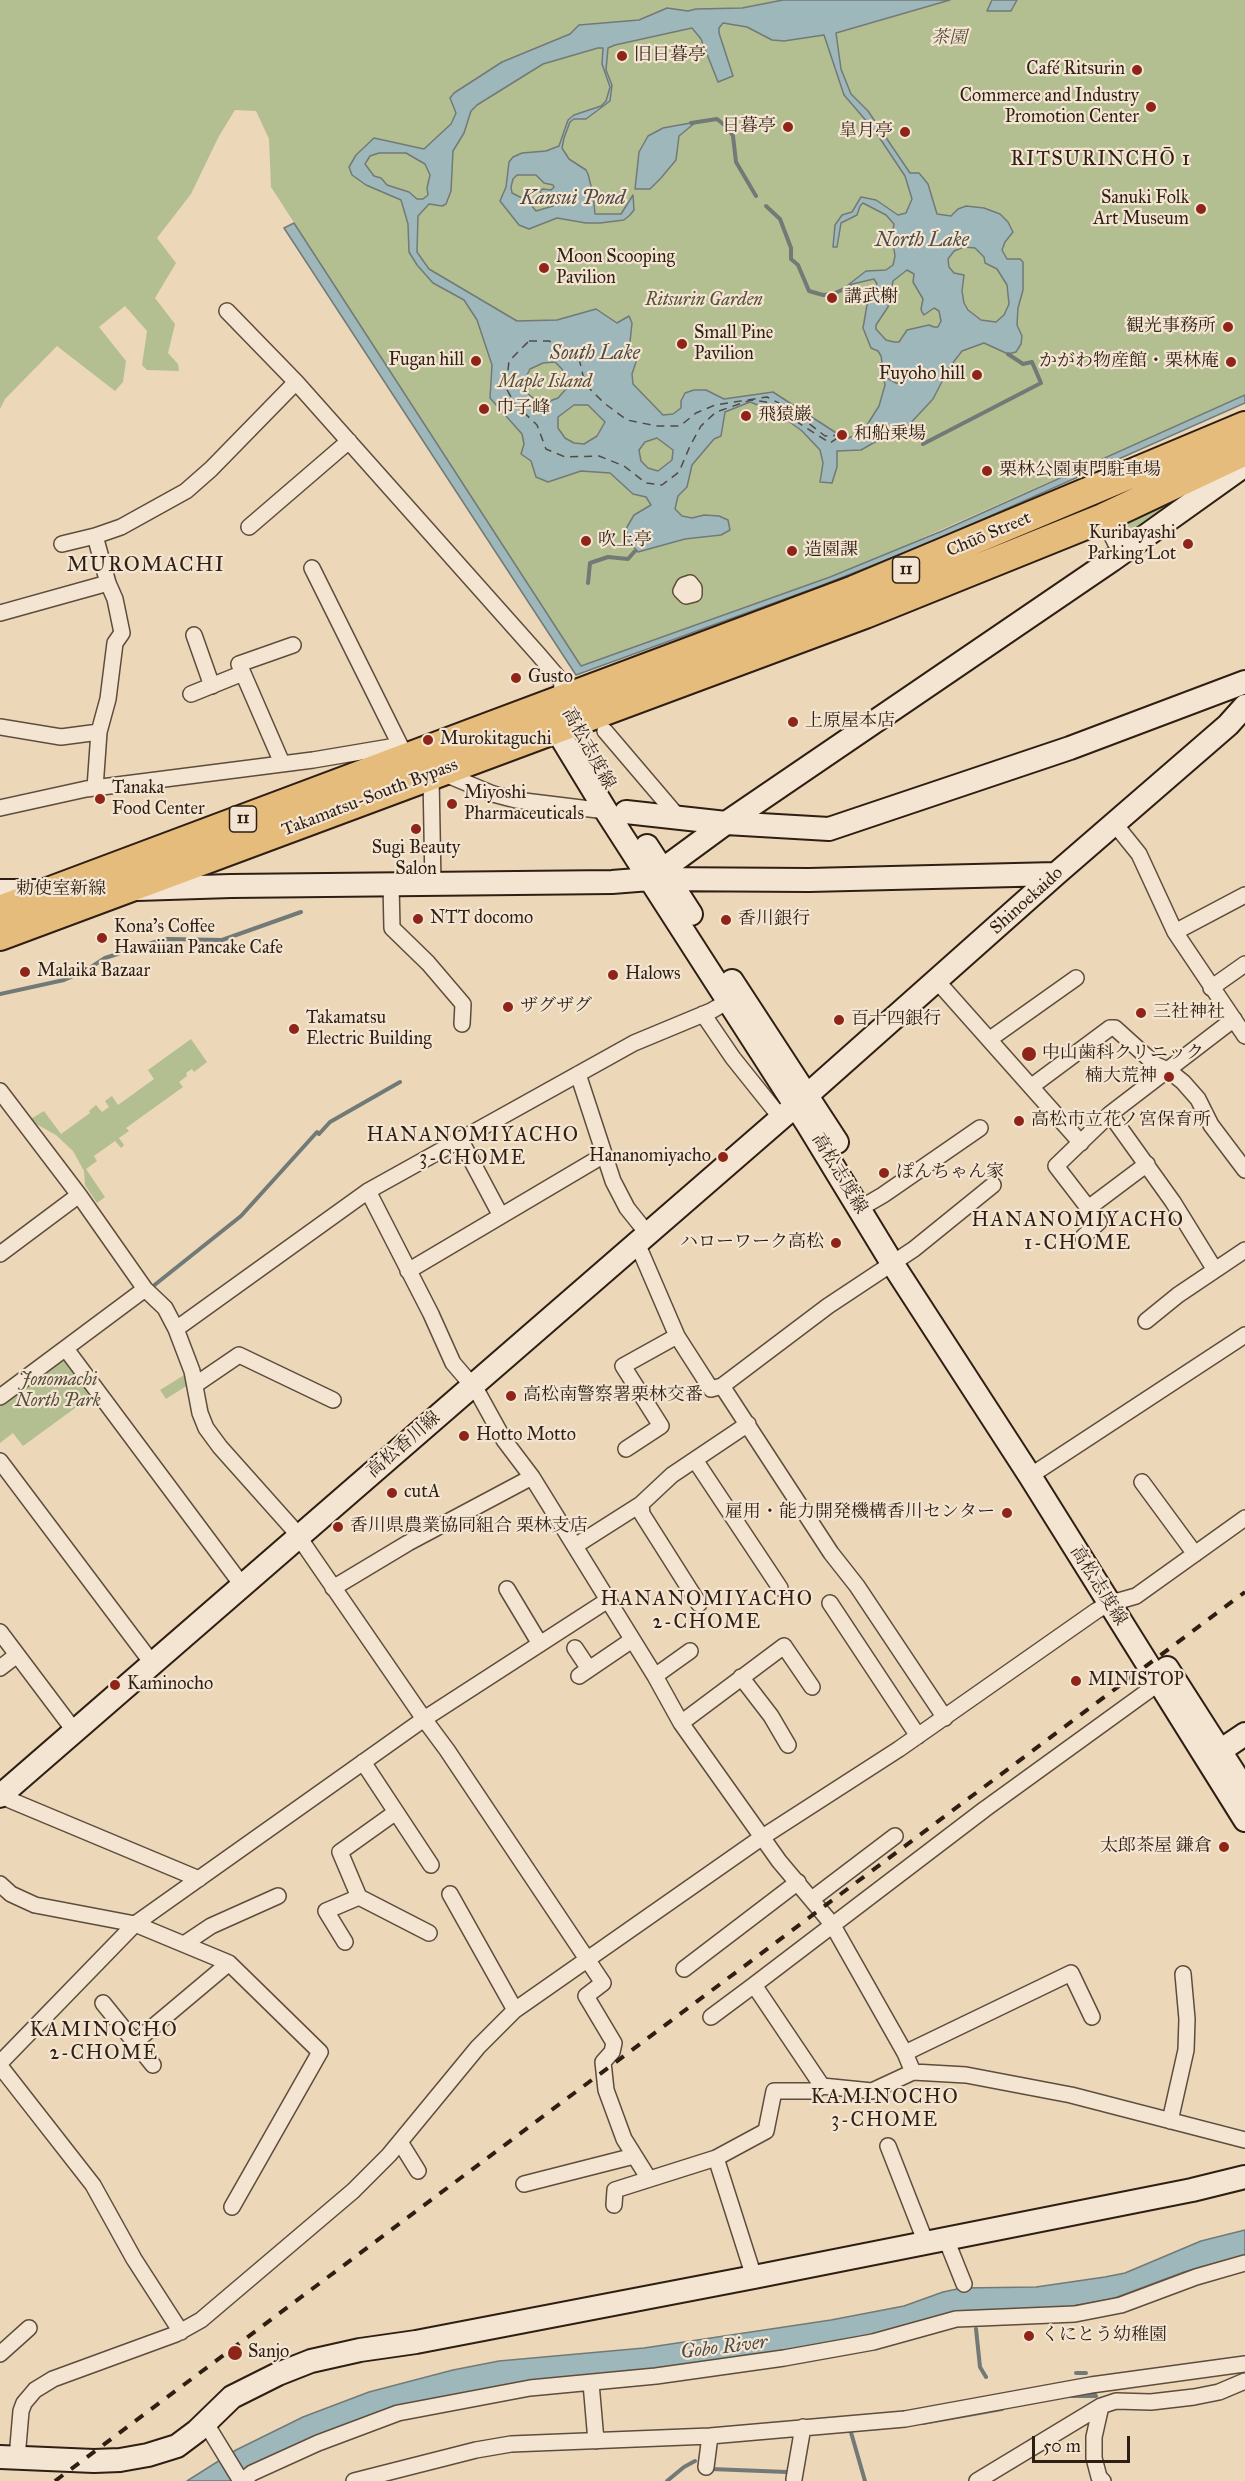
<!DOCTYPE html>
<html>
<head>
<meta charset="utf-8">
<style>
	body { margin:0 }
	#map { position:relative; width:1245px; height:2481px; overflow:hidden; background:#ecd7b8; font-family:"IM FELL Great Primer",serif }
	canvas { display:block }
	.scale { position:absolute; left:1032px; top:2436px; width:98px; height:27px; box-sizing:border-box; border:3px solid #2f1e13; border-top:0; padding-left:8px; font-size:18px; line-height:21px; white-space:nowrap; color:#2f1e13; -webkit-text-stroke:4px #f3e5d1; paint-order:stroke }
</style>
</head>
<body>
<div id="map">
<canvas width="1245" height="2481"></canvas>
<div class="scale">50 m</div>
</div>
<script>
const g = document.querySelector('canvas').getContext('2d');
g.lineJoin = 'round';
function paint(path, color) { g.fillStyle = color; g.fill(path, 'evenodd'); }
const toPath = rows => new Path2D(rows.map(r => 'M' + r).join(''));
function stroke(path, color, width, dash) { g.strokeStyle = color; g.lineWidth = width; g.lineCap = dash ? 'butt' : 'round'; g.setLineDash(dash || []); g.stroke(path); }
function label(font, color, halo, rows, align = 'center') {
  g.font = font + ' "IM FELL Great Primer","Noto Serif JP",serif'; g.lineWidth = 4.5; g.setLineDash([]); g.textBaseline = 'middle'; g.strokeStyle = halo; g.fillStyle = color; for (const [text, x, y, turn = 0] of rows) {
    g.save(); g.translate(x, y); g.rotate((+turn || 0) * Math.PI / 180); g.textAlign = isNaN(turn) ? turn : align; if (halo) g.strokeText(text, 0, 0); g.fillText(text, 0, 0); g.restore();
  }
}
const green = toPath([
	[0,0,1245,0,1245,395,877,558,813,583,581,666,271,187,269,139,256,111,235,110,219,136,191,194,157,238,176,263,155,298,175,324,168,353,178,364,179,371,147,370,142,365,147,331,125,306,99,327,126,361,123,382,115,391,57,346,5,399,0,409],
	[1198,488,1122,537,1116,522],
	[191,1039,207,1062,194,1072,192,1069,186,1073,187,1076,179,1082,183,1087,126,1128,129,1131,119,1138,124,1145,121,1148,115,1141,94,1156,97,1161,86,1169,105,1197,97,1203,85,1185,84,1171,73,1151,56,1135,29,1120,44,1111,61,1134,90,1113,89,1111,96,1105,102,1112,109,1107,105,1101,112,1096,118,1105,154,1079,148,1070],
	[61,1359,67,1360,93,1395,23,1446,13,1433,0,1443,0,1404],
	[189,1372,191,1383,166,1399,160,1390]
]);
const water = toPath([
	[783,0,950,0,836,33,841,69,851,94,868,111,910,173,919,173,928,184,937,214,951,216,958,209,966,206,984,208,1000,214,1008,222,1013,232,1005,242,1002,250,1007,259,1020,259,1023,262,1023,290,1018,308,1017,325,1022,336,1021,344,1016,352,1008,354,984,343,962,351,949,368,933,399,906,428,900,433,891,433,861,450,837,451,837,467,832,483,820,482,823,463,820,450,802,431,776,412,750,402,725,412,721,436,714,439,692,465,687,487,678,496,675,509,682,516,692,518,704,515,719,516,728,520,730,530,721,535,685,539,638,552,627,539,627,527,634,515,651,505,646,497,633,494,610,473,581,471,548,482,536,477,531,461,521,454,524,444,522,434,490,398,492,365,477,320,464,300,433,283,417,265,409,252,408,224,401,200,366,185,352,175,349,167,356,155,374,138,424,149,451,124,456,113,450,98,454,93,502,62,570,34,579,25,639,20,667,8,688,11,696,9,742,8,783,0],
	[723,23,747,27,772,40,784,41,824,35,844,95,875,131,905,176,912,199,906,213,898,215,876,200,861,197,852,212,842,215,835,225,833,247,837,247,841,223,857,215,860,206,863,203,886,215,894,224,892,235,895,256,893,265,886,270,866,271,848,285,874,279,877,284,867,305,863,328,871,348,878,351,881,356,882,362,879,365,904,384,896,383,883,376,885,385,879,406,867,425,857,435,848,438,841,436,773,392,724,399,706,390,694,390,685,393,681,401,681,408,673,414,663,415,633,384,632,374,636,362,630,342,632,323,629,316,617,323,596,309,557,320,517,321,429,269,417,252,418,216,429,204,442,206,446,204,451,191,453,151,464,133,471,111,477,105,543,64,598,48,603,48,602,64,610,87,606,101,601,106,574,115,568,120,559,146,546,151,522,153,513,157,509,162,506,187,500,201,519,225,529,229,557,218,586,223,600,223,624,220,630,215,634,210,633,195,621,214,595,214,593,194,588,174,586,170,569,159,562,148,564,138,570,122,574,119,586,119,610,101,612,85,606,70,608,48,615,45,692,28,701,39,718,82,733,76,719,33,719,28,723,23],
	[379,153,406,153,425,164,430,175,427,188,428,195,423,199,417,199,409,192,387,185,381,178,374,176,365,164,370,156,379,153],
	[517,175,536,175,544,183,553,185,554,187,551,190,543,189,539,191,550,200,553,206,536,211,528,201,512,193,511,187,513,179,517,175],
	[964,247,975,248,984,257,985,263,997,269,1007,285,1009,304,1004,315,996,322,981,320,968,310,964,303,962,291,964,275,954,273,949,267,948,259,954,251,964,247],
	[907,270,914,274,913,282,923,299,921,309,922,312,924,315,934,308,939,311,941,321,938,327,934,327,929,325,907,330,899,342,894,342,886,340,876,329,876,325,888,307,893,281,907,270],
	[555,362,562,369,566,379,566,389,558,398,547,402,537,401,527,393,524,381,530,369,543,363,555,362],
	[574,405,588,405,605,422,597,436,584,444,574,443,565,438,558,428,558,417,574,405],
	[657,438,673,450,672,460,658,471,648,468,641,461,639,450,645,442,657,438],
	[992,0,1017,0,1011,11,987,11,992,0],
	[696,122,679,136,676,160,661,178,650,189,635,189,639,152,648,136,663,128,696,122],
	[294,223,581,666,830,577,942,531,1245,395,1245,403,927,544,815,588,576,675,284,228,294,223],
	[1245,2230,1245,2255,1184,2272,1112,2299,842,2346,419,2405,236,2481,187,2481,236,2450,303,2417,369,2392,453,2370,499,2361,644,2348,831,2320,904,2306,943,2292,962,2288,1036,2287,1105,2277,1125,2273,1201,2241,1245,2230]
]);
const stream = toPath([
	[691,123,717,119,728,128,733,136,736,162,756,196],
	[766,206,780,219,791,248,791,259,798,265,809,291,823,295,833,294,851,286],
	[923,444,1041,383,1032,362,1023,364,1008,354],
	[588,583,590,563,608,557,628,559,635,551],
	[0,994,64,980,85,971,105,958,158,941,168,939,222,940,301,912],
	[152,1287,241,1216,317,1132,319,1134,330,1122,400,1082],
	[976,2329,980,2367,986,2377],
	[1076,2373,1086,2373],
	[1071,2396,1096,2396,1094,2393],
	[923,2423,1002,2409],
	[850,2429,865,2481],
	[711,2469,787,2472],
	[667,2481,684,2467,695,2461]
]);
const ferry = toPath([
	[529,341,549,341,578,354,585,384,604,403,627,420,657,426,680,426,696,413,715,405,767,397,789,408,825,436,842,435,830,443,766,402,751,400,716,412,701,426,690,446,679,472,662,485,646,483,624,466,599,456,565,457,546,449,537,425,515,404,506,388,509,361,529,341]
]);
const street = toPath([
	[227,311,296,382,538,654,562,682,561,700],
	[1103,518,1121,554],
	[249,527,349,441],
	[62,544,95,536],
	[312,568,406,757],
	[690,583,694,588,694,594,686,596,681,591,684,585,690,583],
	[0,613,108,583,95,536,121,527,186,491,211,469,296,382],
	[194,635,212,686],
	[191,694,243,673],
	[0,727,61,737,99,732],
	[605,731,680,819],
	[282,763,239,664,293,645],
	[440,772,493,794,516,800,606,811],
	[431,776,433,884],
	[95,788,99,732,108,699,115,643,122,633,115,599,108,583],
	[0,808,86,789,313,760,390,747,406,757],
	[1114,823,1139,854,1175,932,1245,1036],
	[391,884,392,928,428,963,463,1004,462,1024],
	[1175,932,1245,895],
	[937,981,1081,1143],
	[1211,988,1245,964],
	[703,1014,733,1058,781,1118],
	[990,1039,1076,978],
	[578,1074,613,1181,627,1208,647,1233],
	[1032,1086,1110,1028,1115,1028,1156,1065,1168,1070,1183,1082,1198,1099,1211,1125,1245,1170],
	[0,1091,79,1195,145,1289,165,1308,176,1329,192,1371,200,1413,206,1428,220,1447,294,1530,424,1719,447,1750,603,1983,586,1996,614,2043,612,2052,603,2062,606,2090,624,2139,649,2179],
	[1110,1114,1173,1202,1215,1270],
	[460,1139,501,1216],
	[368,1191,431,1314,453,1363,477,1391,504,1440,532,1477,655,1676,681,1723,779,1861,832,1924,905,2053,913,2072,966,2075,1071,2095,1245,2140],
	[859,1209,883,1195,980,1128],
	[1087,1209,1147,1164],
	[1083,1237,1099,1222,1056,1166,1110,1114,1234,1019],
	[637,1243,677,1336,711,1389,722,1386,828,1306,914,1249,993,1185],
	[0,1254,79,1195],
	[408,1271,604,1155],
	[1146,1321,1178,1295,1245,1250],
	[176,1329,368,1191,634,1043,711,1011,737,996],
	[66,1349,242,1585],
	[195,1385,239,1355,333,1400],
	[722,1386,831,1553,857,1586,945,1718],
	[0,1397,145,1289],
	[626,1449,661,1426,623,1366,677,1336],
	[695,1460,780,1588],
	[0,1461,152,1663],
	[1030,1476,1245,1335],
	[1142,1482,1195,1554],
	[641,1504,642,1514,699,1604],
	[575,1546,641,1504,672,1475,748,1424],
	[333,1588,408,1543,532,1477],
	[507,1589,540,1644],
	[830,1603,918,1736],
	[0,1632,70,1725,77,1729],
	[575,1648,589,1669],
	[0,1668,17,1655],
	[579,1676,632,1640],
	[655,1676,690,1651],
	[741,1677,771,1716,788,1745],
	[681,1723,784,1646,812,1687],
	[363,1762,431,1865],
	[2,1794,10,1800,199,1879],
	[396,1812,340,1852,359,1897,429,1933],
	[0,1884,11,1894,35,1905,135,1924,229,1963,320,2052,232,2207],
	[450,1894,515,2010],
	[812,1899,895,1836],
	[345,1942,326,1911,359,1897],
	[184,1944,211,1926,278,1896],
	[684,1969,798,1882],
	[103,2003,153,2065],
	[711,2017,754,1985],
	[135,2042,229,1963],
	[905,2053,1071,1973,1092,2017],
	[0,2063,135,1924,424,1719,608,1600],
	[0,2066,93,2185,134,2259,181,2332],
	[822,2086,754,1985,985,1809,1159,1683],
	[1170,2121,1186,2050,1187,2019,1183,1974],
	[400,2142,418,2171],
	[888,2146,926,2243],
	[524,2184,634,2156],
	[614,2205,615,2190,716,2158],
	[946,2239,964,2284],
	[754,2277,716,2158,766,2131,774,2091,815,2091,822,2086,872,2091,913,2072],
	[0,2354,29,2328],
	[591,2383,596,2441],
	[1101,2406,1094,2437,1094,2458,1099,2477,1103,2481],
	[205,2422,241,2481],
	[17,2458,21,2411,24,2403,35,2390,53,2379,176,2334,201,2320,353,2191,389,2155,478,2047,515,2010,761,1838,899,1749,1096,1611,1108,1604,1136,1596,1245,1518],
	[706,2467,710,2436],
	[794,2479,803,2427],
	[242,2481,252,2473,318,2443,398,2413,530,2388,656,2376,784,2358,873,2342,956,2319,1075,2314,1121,2305,1196,2277,1245,2263],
	[354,2481,476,2450,511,2444,710,2436,905,2419,1091,2385,1245,2364],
	[977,2481,1101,2406,1116,2401,1151,2402,1194,2397,1219,2392,1245,2381]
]);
const secondary = toPath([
	[559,714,556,729,606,811,808,1125,892,1263,1030,1476,1245,1820],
	[626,812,726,823,829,829,1070,748,1245,682],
	[647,846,691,914],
	[651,878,726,823,1112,560,1245,465],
	[137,889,231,886,612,882,650,879,809,880,1056,874],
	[0,891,41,891],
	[732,981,837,1142],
	[1167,1668,1245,1790],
	[1208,1759,1245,1734],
	[0,1796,795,1106,1056,874,1228,725,1245,706],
	[0,2457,94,2461,120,2460,148,2455,177,2446,197,2431,232,2397,278,2374,311,2361,360,2350,416,2342,754,2277,1192,2190,1245,2177]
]);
const highway = toPath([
	[0,910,854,590,1245,426],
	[0,936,865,614,1103,518,1245,451]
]);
const rail = toPath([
	[55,2481,1245,1592]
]);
const markers = [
	[622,56,6,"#8f2418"],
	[1137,70,6,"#8f2418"],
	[1151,107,6,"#8f2418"],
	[788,127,6,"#8f2418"],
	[905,132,6,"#8f2418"],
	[1201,209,6,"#8f2418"],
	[544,268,6,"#8f2418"],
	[832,298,6,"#8f2418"],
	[1228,327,6,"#8f2418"],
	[682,344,6,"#8f2418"],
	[476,361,6,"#8f2418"],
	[1231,362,6,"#8f2418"],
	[977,375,6,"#8f2418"],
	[484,409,6,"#8f2418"],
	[746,416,6,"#8f2418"],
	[842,435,6,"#8f2418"],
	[987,471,6,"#8f2418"],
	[586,541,6,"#8f2418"],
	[1188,544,6,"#8f2418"],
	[792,551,6,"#8f2418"],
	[516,678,6,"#8f2418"],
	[793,722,6,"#8f2418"],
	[428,740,6,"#8f2418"],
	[100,799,6,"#8f2418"],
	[452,804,6,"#8f2418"],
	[416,829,6,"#8f2418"],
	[418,919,6,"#8f2418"],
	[726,920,6,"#8f2418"],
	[102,938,6,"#8f2418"],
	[25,972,6,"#8f2418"],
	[613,975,6,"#8f2418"],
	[508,1007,6,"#8f2418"],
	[1141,1013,6,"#8f2418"],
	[839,1020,6,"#8f2418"],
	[294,1029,6,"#8f2418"],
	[1029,1054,8,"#8f2418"],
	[1169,1077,6,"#8f2418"],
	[1019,1121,6,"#8f2418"],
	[723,1157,6,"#8f2418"],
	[884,1173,6,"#8f2418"],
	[836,1243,6,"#8f2418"],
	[511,1396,6,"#8f2418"],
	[464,1436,6,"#8f2418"],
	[392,1493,6,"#8f2418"],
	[1007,1513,6,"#8f2418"],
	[338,1527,6,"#8f2418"],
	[1076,1681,6,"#8f2418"],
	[115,1685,6,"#8f2418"],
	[1224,1847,6,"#8f2418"],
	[1029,2336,6,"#8f2418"],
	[235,2353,8,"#8f2418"]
];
const shields = [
	[906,570,27],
	[243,819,27]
];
const shieldNames = [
	["11",906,570],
	["11",243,819]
];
const parkNames = [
	["茶園",949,39],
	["Ritsurin Garden",704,301],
	["Maple Island",545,383],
	["Jonomachi",58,1381],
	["North Park",58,1402]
];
const poiNames = [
	["旧日暮亭",634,56],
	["Café Ritsurin",1125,70,"right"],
	["Commerce and Industry",1139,97,"right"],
	["Promotion Center",1139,118,"right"],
	["日暮亭",776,127,"right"],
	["皐月亭",893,132,"right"],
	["Sanuki Folk",1189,199,"right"],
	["Art Museum",1189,220,"right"],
	["Moon Scooping",556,258],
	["Pavilion",556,279],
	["講武榭",844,298],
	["観光事務所",1216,327,"right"],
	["Small Pine",694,334],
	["Pavilion",694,355],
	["Fugan hill",464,361,"right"],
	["かがわ物産館・栗林庵",1219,362,"right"],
	["Fuyoho hill",965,375,"right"],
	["巾子峰",496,409],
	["飛猿巌",758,416],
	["和船乗場",854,435],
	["栗林公園東門駐車場",999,471],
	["Kuribayashi",1176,534,"right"],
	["Parking Lot",1176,555,"right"],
	["吹上亭",598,541],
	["造園課",804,551],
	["Gusto",528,678],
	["上原屋本店",805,722],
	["Murokitaguchi",440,740],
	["Tanaka",112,789],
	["Food Center",112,810],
	["Miyoshi",464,794],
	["Pharmaceuticals",464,815],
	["Sugi Beauty",416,849,"center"],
	["Salon",416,870,"center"],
	["NTT docomo",430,919],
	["香川銀行",738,920],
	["Kona's Coffee",114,928],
	["Hawaiian Pancake Cafe",114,949],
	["Malaika Bazaar",37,972],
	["Halows",625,975],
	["ザグザグ",520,1007],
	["三社神社",1153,1013],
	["Takamatsu",306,1019],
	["Electric Building",306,1040],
	["百十四銀行",851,1020],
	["中山歯科クリニック",1042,1054],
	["楠大荒神",1157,1077,"right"],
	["高松市立花ノ宮保育所",1031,1121],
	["Hananomiyacho",711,1157,"right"],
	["ぽんちゃん家",896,1173],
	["ハローワーク高松",824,1243,"right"],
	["高松南警察署栗林交番",523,1396],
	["Hotto Motto",476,1436],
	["cutA",404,1493],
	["雇用・能力開発機構香川センター",995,1513,"right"],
	["香川県農業協同組合 栗林支店",350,1527],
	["MINISTOP",1088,1681],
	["Kaminocho",127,1685],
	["太郎茶屋 鎌倉",1212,1847,"right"],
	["くにとう幼稚園",1041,2336],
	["Sanjo",248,2353]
];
const streetNames = [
	["Chūō Street",989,535,-23],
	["高松志度線",588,749,61],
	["Takamatsu-South Bypass",370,798,-21],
	["勅使室新線",61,890],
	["Shinoekaido",1027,901,-42],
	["高松志度線",839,1174,59],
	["高松香川線",404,1445,-41],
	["高松志度線",1098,1586,58]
];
const neighbourhoodNames = [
	["RITSURINCHŌ 1",1101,160],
	["HANANOMIYACHO",473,1136],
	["3-CHOME",473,1159],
	["HANANOMIYACHO",1078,1221],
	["1-CHOME",1078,1244],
	["HANANOMIYACHO",707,1600],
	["2-CHOME",707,1623],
	["KAMINOCHO",104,2031],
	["2-CHOME",104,2054],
	["KAMINOCHO",885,2098],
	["3-CHOME",885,2121]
];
const waterNames = [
	["Kansui Pond",573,199],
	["North Lake",922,241],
	["South Lake",595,354],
	["Gobo River",724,2348,-7]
];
const quarterNames = [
	["MUROMACHI",146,566]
];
paint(green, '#b4bf91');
paint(water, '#9eb7ba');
stroke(water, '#727a77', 1.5);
stroke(stream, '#727a77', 4);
stroke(ferry, '#504c45', 1.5, [8, 6]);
stroke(street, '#5e4c3c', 18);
stroke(secondary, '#2f1e13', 26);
stroke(highway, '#2f1e13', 32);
stroke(street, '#f3e5d1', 15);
stroke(secondary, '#f3e5d1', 22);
stroke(highway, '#e6bc7c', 28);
stroke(rail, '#2f1e13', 4, [10, 10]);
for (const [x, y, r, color] of markers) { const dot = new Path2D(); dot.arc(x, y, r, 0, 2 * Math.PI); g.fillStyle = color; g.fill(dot); stroke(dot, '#f3e5d1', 2); }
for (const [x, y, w] of shields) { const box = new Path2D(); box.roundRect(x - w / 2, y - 13, w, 26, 4.5); g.fillStyle = '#f3e5d1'; g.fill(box); stroke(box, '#2f1e13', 1.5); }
label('bold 16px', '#2f1e13', null, shieldNames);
label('italic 18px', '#574e39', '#f3e5d1', parkNames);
label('18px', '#2f1e13', '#f3e5d1', poiNames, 'left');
label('18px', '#2f1e13', '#f3e5d1', streetNames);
g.letterSpacing = '1.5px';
label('20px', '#2f1e13', '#f3e5d1', neighbourhoodNames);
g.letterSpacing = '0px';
label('italic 20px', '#504c45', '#f3e5d1', waterNames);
g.letterSpacing = '1.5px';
label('21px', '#2f1e13', '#f3e5d1', quarterNames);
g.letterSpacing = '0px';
</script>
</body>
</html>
